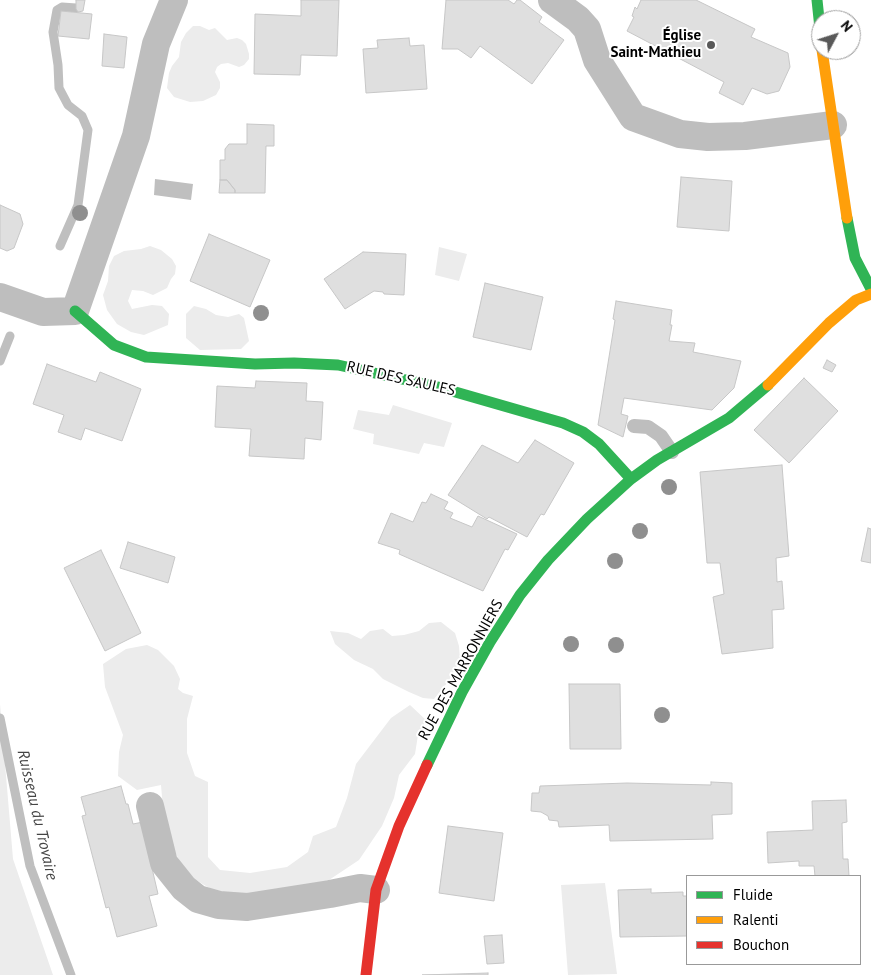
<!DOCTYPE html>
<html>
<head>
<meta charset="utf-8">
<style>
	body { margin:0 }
	#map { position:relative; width:871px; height:975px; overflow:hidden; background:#fff; font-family:"PT Sans",sans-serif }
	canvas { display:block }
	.legend { position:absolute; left:686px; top:875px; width:175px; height:90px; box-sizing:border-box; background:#fff; border:1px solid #999; margin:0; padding:6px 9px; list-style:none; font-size:15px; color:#000 }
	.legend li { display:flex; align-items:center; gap:10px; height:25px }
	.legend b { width:25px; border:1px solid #999 }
	.north { position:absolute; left:811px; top:10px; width:50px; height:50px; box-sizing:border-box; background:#fff; border:1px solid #999; border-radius:50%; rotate:50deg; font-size:14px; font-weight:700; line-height:20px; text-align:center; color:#000 }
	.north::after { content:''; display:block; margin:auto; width:18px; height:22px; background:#595959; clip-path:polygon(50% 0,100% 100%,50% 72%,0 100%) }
</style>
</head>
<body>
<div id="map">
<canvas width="871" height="975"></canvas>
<ul class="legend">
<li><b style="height:6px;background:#30b455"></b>Fluide</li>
<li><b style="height:6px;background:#ff9f0a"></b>Ralenti</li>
<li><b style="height:6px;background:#e5322d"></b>Bouchon</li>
</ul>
<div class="north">N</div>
</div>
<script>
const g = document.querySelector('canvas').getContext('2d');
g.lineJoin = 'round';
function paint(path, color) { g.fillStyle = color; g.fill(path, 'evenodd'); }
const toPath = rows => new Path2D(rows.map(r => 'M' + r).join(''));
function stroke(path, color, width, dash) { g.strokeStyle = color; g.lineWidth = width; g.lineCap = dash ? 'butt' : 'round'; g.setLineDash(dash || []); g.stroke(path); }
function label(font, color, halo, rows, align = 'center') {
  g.font = font + ' "PT Sans",sans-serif'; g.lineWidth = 4; g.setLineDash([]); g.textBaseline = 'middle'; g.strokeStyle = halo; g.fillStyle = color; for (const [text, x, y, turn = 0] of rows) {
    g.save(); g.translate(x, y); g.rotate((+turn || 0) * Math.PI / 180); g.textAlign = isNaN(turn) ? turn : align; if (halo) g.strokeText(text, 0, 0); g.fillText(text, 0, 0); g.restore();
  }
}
const green = toPath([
	[193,26,200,26,209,30,215,28,227,40,237,38,242,40,246,44,249,54,249,59,244,65,239,67,228,63,221,64,217,67,215,72,220,82,220,88,216,95,203,101,190,102,174,97,167,88,169,73,172,66,179,57,181,42,186,33],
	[150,246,161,250,172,259,176,266,175,274,171,279,167,288,153,295,143,291,132,290,128,301,132,309,152,305,162,306,169,314,168,325,144,335,131,332,117,324,107,310,103,295,108,281,109,266,114,256,124,251,141,249],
	[439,247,467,254,459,281,435,275],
	[194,306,206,309,216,315,228,317,239,314,244,318,249,341,241,349,200,350,186,338,186,314],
	[393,405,452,423,444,447,424,443,419,454,373,444,374,434,353,429,358,410,389,415],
	[441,622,455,633,459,646,460,660,448,682,434,699,423,698,409,692,383,679,373,669,354,660,335,644,330,631,348,633,361,639,370,631,383,629,392,636,404,635,419,631,429,623],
	[147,645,158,650,174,666,180,679,178,689,183,693,193,696,187,719,187,753,195,776,208,782,208,857,220,870,250,873,287,867,308,852,313,836,336,827,347,798,356,764,391,718,410,705,426,720,418,735,415,754,399,775,394,798,382,826,359,860,326,882,226,898,186,874,165,832,161,785,137,790,118,776,119,752,123,735,105,687,103,664,126,649],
	[0,704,13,859,53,975,0,975],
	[605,883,617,974,568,975,561,885]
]);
const water = toPath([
	[155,179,193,184,191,200,154,195]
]);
const stream = toPath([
	[60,246,78,205,88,130,82,116,68,105,59,88,58,65,53,32,57,10,62,7,76,8],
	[0,361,10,336],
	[0,718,30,866,71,975]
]);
const building = toPath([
	[76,0,85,0,83,11,78,12,76,9,76,0],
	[301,0,339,0,337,56,301,55,300,75,254,74,255,14,301,16,301,0],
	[446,0,508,0,514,4,517,0,520,0,542,17,539,22,564,40,532,84,480,46,471,58,458,49,442,49,446,0],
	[641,0,696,0,755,29,751,37,788,53,790,67,779,91,767,94,752,88,743,105,719,93,724,82,627,31,634,17,632,16,635,7,637,9,641,0],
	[61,11,92,14,89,39,58,36,61,11],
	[104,34,127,37,124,68,102,66,104,34],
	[409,38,410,46,424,45,427,89,366,93,363,49,378,48,377,40,409,38],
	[247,124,274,125,274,146,266,146,265,193,235,193,235,190,227,180,220,180,220,160,225,160,225,149,229,144,247,144,247,124],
	[681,177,732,181,729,231,677,227,681,177],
	[220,180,227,180,235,190,235,193,219,193,220,180],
	[0,205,20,214,23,224,14,248,7,251,0,248,0,205],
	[209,234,270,260,250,307,190,281,209,234],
	[363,252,406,254,404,295,384,294,383,292,374,291,345,309,324,279,363,252],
	[485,283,543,297,531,350,473,337,485,283],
	[616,301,672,310,670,325,672,325,669,341,695,343,693,352,741,361,734,388,712,410,624,398,621,414,628,416,623,437,598,425,615,320,613,319,616,301],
	[827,360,836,365,832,372,823,368,827,360],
	[47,364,96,382,100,372,141,389,122,441,85,428,81,440,58,432,64,415,33,404,47,364],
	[804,378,838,411,789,463,754,430,804,378],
	[256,381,307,383,306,401,323,402,321,440,305,438,304,459,249,456,251,429,215,427,217,386,255,388,256,381],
	[535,440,574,463,544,515,541,514,527,537,489,517,487,519,448,495,482,445,518,463,535,440],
	[782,465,789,556,776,558,777,582,782,581,784,609,772,610,773,648,722,654,713,597,724,594,720,563,707,563,700,472,782,465],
	[431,494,448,502,444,509,453,513,450,518,472,527,478,516,517,534,508,550,505,549,483,591,399,554,400,550,378,543,391,513,413,522,422,502,426,503,431,494],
	[868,528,871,529,871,563,861,561,868,528],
	[128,542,175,557,168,583,120,568,128,542],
	[101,550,141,633,105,651,64,568,101,550],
	[569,684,620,684,621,749,570,749,569,684],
	[711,782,732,783,732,814,712,815,713,839,610,841,609,825,559,827,558,821,549,820,548,816,541,812,531,811,532,793,539,793,540,786,627,783,711,785,711,782],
	[121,786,126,804,128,804,133,824,143,822,145,838,158,894,149,896,157,926,117,937,109,907,106,908,82,816,86,815,81,797,121,786],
	[846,800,847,822,842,823,843,859,848,859,849,876,815,876,814,866,799,866,799,861,768,863,767,832,813,830,812,801,846,800],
	[448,826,503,833,494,901,439,893,448,826],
	[651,889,651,893,683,892,683,896,687,896,687,936,620,937,618,890,651,889],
	[502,935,504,963,487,964,484,936,502,935],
	[488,973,488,975,422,975,488,973]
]);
const lane = toPath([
	[634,426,648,427,661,436,672,452]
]);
const street = toPath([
	[552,0,578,19,587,29,597,60,633,117,680,134,708,137,745,136,833,125],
	[0,297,43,312,75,311,136,136,156,44,174,0],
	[150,806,164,863,184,888,198,899,219,905,247,907,330,894,360,888,376,890]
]);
const fast = toPath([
	[817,0,821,38],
	[847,218,855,258,871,289],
	[75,311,114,345,146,357,255,364,294,363,338,365,438,387,563,423,583,432,599,444,631,479],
	[427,765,462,692,490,642,520,595,548,560,587,519,631,479,657,460,729,418,768,385]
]);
const slow = toPath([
	[822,50,847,218],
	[768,385,829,323,856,300,871,294]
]);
const jam = toPath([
	[366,975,376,890,399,826,427,765]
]);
const trees = [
	[80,213],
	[261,313],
	[669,487],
	[640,531],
	[615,561],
	[571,644],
	[616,645],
	[662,715]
];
const markers = [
	[711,45,5,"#595959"]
];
const poiNames = [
	["Église",701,36],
	["Saint-Mathieu",701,53]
];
const streetNames = [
	["RUE DES SAULES",401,379,13],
	["RUE DES MARRONNIERS",461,670,-61]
];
const waterNames = [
	["Ruisseau du Trovaire",37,815,77]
];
paint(green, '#ececec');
paint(water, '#bfbfbf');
stroke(stream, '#bfbfbf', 9);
paint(building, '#dfdfdf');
stroke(building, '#c7c7c7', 1);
stroke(lane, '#bebebe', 14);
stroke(street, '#bebebe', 28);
stroke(fast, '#30b455', 11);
stroke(slow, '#ff9f0a', 11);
stroke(jam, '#e5322d', 11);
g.fillStyle = '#8f8f8f';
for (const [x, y] of trees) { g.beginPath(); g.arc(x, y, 8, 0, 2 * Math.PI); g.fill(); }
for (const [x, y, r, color] of markers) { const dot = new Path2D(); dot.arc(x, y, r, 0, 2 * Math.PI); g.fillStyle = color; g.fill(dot); stroke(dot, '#fff', 2); }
label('bold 15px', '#000', '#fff', poiNames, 'right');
label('15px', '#000', '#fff', streetNames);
label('italic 16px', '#444', '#fff', waterNames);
</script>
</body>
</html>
